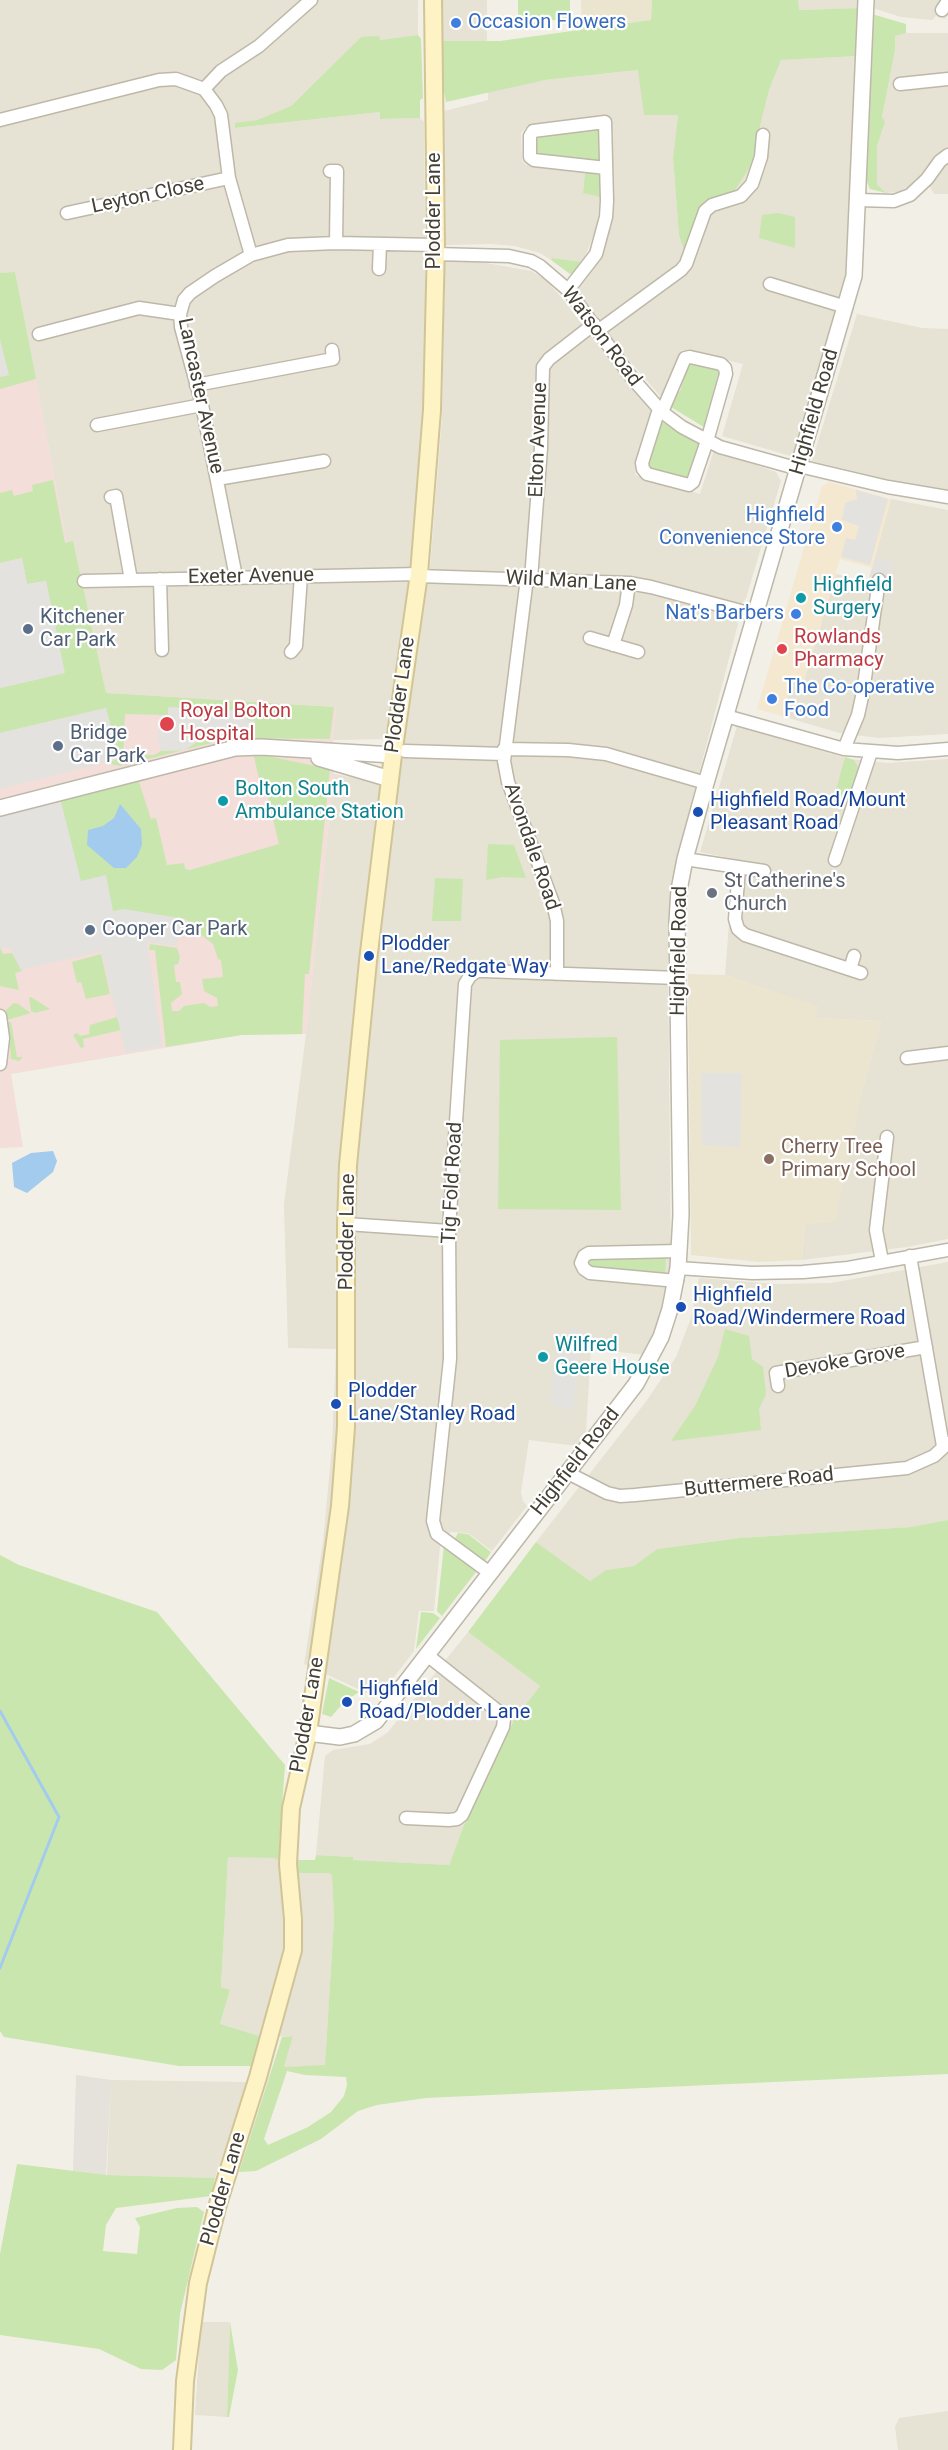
<!DOCTYPE html>
<html>
<head>
<meta charset="utf-8">
<style>
	body { margin:0 }
	canvas { display:block; background:#f2efe6 }
</style>
</head>
<body>
<canvas width="948" height="2450"></canvas>
<script>
const g = document.querySelector('canvas').getContext('2d');
g.lineJoin = 'round';
function paint(path, color) { g.fillStyle = color; g.fill(path, 'evenodd'); }
const toPath = rows => new Path2D(rows.map(r => 'M' + r).join(''));
function stroke(path, color, width, dash) { g.strokeStyle = color; g.lineWidth = width; g.lineCap = dash ? 'butt' : 'round'; g.setLineDash(dash || []); g.stroke(path); }
function label(font, color, halo, rows, align = 'center') {
  g.font = font + ' Roboto,sans-serif'; g.lineWidth = 4.5; g.setLineDash([]); g.textBaseline = 'middle'; g.strokeStyle = halo; g.fillStyle = color; for (const [text, x, y, turn = 0] of rows) {
    g.save(); g.translate(x, y); g.rotate((+turn || 0) * Math.PI / 180); g.textAlign = isNaN(turn) ? turn : align; if (halo) g.strokeText(text, 0, 0); g.fillText(text, 0, 0); g.restore();
  }
}
const residential = toPath([
	[0,0,418,0,418,35,380,40,361,37,291,106,257,120,235,124,236,128,380,112,380,119,420,118,424,122,427,401,415,564,389,739,333,740,336,707,106,693,73,541,67,543,15,272,0,273],
	[441,0,487,0,487,41,443,41],
	[798,0,859,0,859,8,798,10],
	[874,0,948,0,948,15,945,19,936,16,932,20,901,17,873,8],
	[906,33,948,33,948,194,934,194,930,187,919,178,908,187,897,192,886,193,877,186,877,146,884,125,882,117,895,50,895,36],
	[857,56,849,282,801,459,722,436,743,364,681,350,667,404,605,332,575,289,599,260,611,225,609,117,527,126,521,133,522,161,526,165,585,171,583,192,600,197,597,226,583,262,553,258,551,260,540,253,515,246,491,244,446,245,444,111,488,100,488,91,545,80,639,70,644,115,678,114,673,158,679,235,758,134,769,90,781,60],
	[445,261,480,262,531,271,546,280,561,297,628,384,656,409,635,475,700,494,714,450,776,472,781,481,746,598,733,615,738,624,678,853,671,888,668,967,671,1272,662,1311,646,1355,591,1349,585,1447,529,1440,521,1492,523,1501,527,1506,492,1551,468,1533,451,1532,448,1535,440,1546,434,1611,419,1611,414,1651,378,1698,304,1664,323,1542,332,1447,336,1349,288,1348,284,1204,306,1034,334,774,398,786,430,568,442,418],
	[857,314,922,328,948,329,948,490,900,482,812,461],
	[891,499,948,510,948,734,879,738,839,733,782,716,793,678,804,681,836,574,868,582],
	[737,726,849,759,888,763,948,759,948,1239,907,1247,802,1260,805,1224,861,1096,881,1021,815,1018,818,1007,725,975,734,859,700,852],
	[948,1262,948,1520,911,1527,740,1538,657,1549,634,1566,606,1570,590,1581,536,1542,645,1403,676,1357,691,1318,699,1278,776,1284,831,1283],
	[468,1632,540,1686,514,1720,464,1825,449,1865,353,1860,353,1857,316,1855,325,1756,333,1750,370,1744,388,1732],
	[228,1856,276,1858,298,1873,329,1873,332,1876,334,1919,325,2066,284,2067,293,2036,262,2037,220,2025,230,1990,221,1987],
	[111,2080,247,2082,215,2178,107,2175],
	[201,2322,230,2322,227,2417,195,2415],
	[948,2411,948,2450,898,2450,895,2427,899,2418]
]);
const commercial = toPath([
	[829,482,891,499,872,568,840,559,804,682,793,679,782,716,757,709,822,486]
]);
const industrial = toPath([
	[76,2075,111,2080,106,2175,73,2171]
]);
const education = toPath([
	[581,0,652,0,651,20,582,30],
	[688,974,725,975,819,1007,816,1018,881,1021,861,1096,835,1222,805,1224,802,1260,758,1262,691,1255]
]);
const medical = toPath([
	[15,272,67,542,73,541,106,693,337,707,333,740,334,774,306,1034,241,1035,11,1074,23,1147,0,1148,0,273]
]);
const green = toPath([
	[518,0,570,0,570,20,518,20],
	[652,0,798,0,799,10,859,8,857,56,781,60,769,90,758,134,757,156,733,193,720,196,685,252,679,235,673,158,678,115,644,115,638,70,545,80,446,102,443,86,443,41,500,41,651,20],
	[872,14,906,24,906,33,895,36,895,50,882,117,885,122,877,146,877,185,886,193,870,189,866,180],
	[418,35,421,39,423,98,420,100,420,118,380,119,380,112,235,128,235,123,257,120,291,106,361,37,379,36,380,40],
	[595,126,600,129,600,163,591,164,586,159,536,154,536,136,591,130],
	[585,171,599,175,600,197,583,193],
	[778,213,795,217,795,248,759,238,762,215],
	[552,258,583,262,575,273,570,274,551,260],
	[15,272,36,379,0,389,0,377,8,375,0,340,0,273],
	[691,362,719,371,707,415,710,421,707,429,671,407,674,393,680,391,688,365],
	[659,420,702,446,688,480,652,472,647,465],
	[53,480,65,543,73,541,106,693,334,707,330,739,227,738,226,734,228,731,255,732,247,720,168,708,168,715,125,714,123,759,141,760,142,755,154,755,161,751,185,750,210,733,212,734,212,743,120,766,105,763,119,759,106,708,0,733,0,688,64,673,46,581,27,584,22,558,0,563,0,493,12,490,14,496,33,491,32,485],
	[253,753,330,769,309,974,305,974,302,1034,242,1035,166,1047,155,950,149,950,150,944,177,948,180,957,178,964,174,965,176,982,180,982,182,994,171,1003,172,1011,179,1011,184,1006,204,1003,210,1007,218,1006,217,998,204,991,202,979,223,977,221,960,218,959,213,944,198,932,186,928,188,921,185,919,113,911,81,881,0,815,154,775,153,778,139,782,151,819,156,818,167,865,184,863,185,869,190,870,279,844,263,777,259,778],
	[845,757,854,760,858,767,849,797,835,794],
	[488,844,514,845,526,878,503,877,486,880],
	[435,878,463,879,461,921,432,921],
	[0,947,3,954,12,953,22,971,15,973,19,990,0,986],
	[101,954,110,994,86,999,81,982,77,983,72,962],
	[31,997,50,1009,35,1013,31,1011,29,998],
	[14,1003,18,1004,31,1013,7,1020,6,1010],
	[117,1017,121,1030,83,1039,84,1047,81,1048,73,1035,77,1033,80,1036,89,1034,90,1025],
	[8,1022,11,1022,17,1057,23,1057,19,1061,11,1059],
	[617,1037,621,1210,498,1209,500,1040],
	[666,1256,665,1275,589,1268,586,1262,592,1258],
	[725,1329,749,1336,752,1359,763,1367,766,1394,759,1409,761,1430,671,1441,695,1406,718,1357],
	[948,1520,948,2074,426,2098,377,2105,358,2111,321,2139,256,2171,239,2172,282,2037,293,2036,284,2067,325,2065,334,1919,332,1876,329,1873,298,1873,275,1858,228,1857,221,1987,230,1990,220,2024,262,2037,253,2066,179,2066,4,2037,0,2031,0,1555,19,1565,157,1612,285,1765,279,1846,298,1860,315,1860,316,1855,353,1857,353,1860,449,1865,464,1825,514,1720,540,1686,468,1632,536,1542,590,1581,606,1570,634,1566,657,1549,740,1538,911,1527],
	[287,2071,305,2075,346,2077,347,2085,344,2096,331,2112,308,2127,268,2145,264,2139],
	[458,1533,468,1534,491,1552,485,1561,454,1540],
	[444,1545,476,1572,442,1616,437,1611],
	[421,1612,433,1613,440,1618,416,1649],
	[329,1678,359,1692,345,1701,331,1717,322,1714],
	[17,2164,107,2175,215,2178,211,2196,116,2208,106,2225,103,2251,137,2254,140,2227,135,2218,177,2208,197,2207,204,2212,180,2314,176,2360,162,2370,141,2369,99,2349,0,2335,0,2254],
	[230,2322,238,2370,229,2417,227,2417]
]);
const parking = toPath([
	[0,340,9,375,0,377],
	[856,490,888,499,870,565,841,557,846,538,855,540,859,526,842,520,845,503,857,499],
	[875,557,893,562,888,579,871,574],
	[22,558,27,584,46,581,65,673,0,688,0,563],
	[168,707,247,711,247,720,255,721,255,733,228,731,210,733,185,750,161,751,158,741,160,715,168,715],
	[106,708,119,759,0,789,0,733],
	[60,798,81,881,106,875,113,911,124,909,185,919,176,946,147,942,162,1046,126,1053,101,951,21,970,10,948,0,948,0,813],
	[701,1073,742,1073,740,1147,702,1145],
	[570,1327,582,1329,574,1410,550,1405,557,1341,568,1342]
]);
const water = toPath([
	[120,804,141,829,142,845,137,857,126,868,114,868,87,845,88,830,103,826,114,818],
	[53,1151,57,1161,53,1172,27,1193,14,1187,12,1163,31,1153]
]);
const stream = toPath([
	[0,1711,59,1817,0,1968]
]);
const minor = toPath([
	[942,10,948,1],
	[900,84,948,79],
	[204,89,221,71,259,46,311,0],
	[0,120,159,80,176,79,204,89,216,105,221,115,229,178,251,255],
	[330,171,337,171,336,243],
	[858,200,894,201,910,195,927,179,940,161,948,155],
	[67,213,229,178],
	[436,254,509,256,531,261,540,266,568,290,632,378,662,412,682,427,720,447,799,469],
	[379,269,380,244],
	[770,284,846,307],
	[568,290,596,254,606,217,607,201,605,122,533,131,530,136,530,157,534,160,606,168],
	[599,330,681,270,686,264,705,211,712,205,741,196,752,184,761,157,763,135],
	[39,334,139,308,180,314],
	[196,385,333,359,332,350],
	[659,409,642,463,643,469,647,474,689,485,693,482,707,441,726,374,725,368,721,364,690,357,685,358,662,412],
	[97,425,202,405],
	[799,466,888,487,948,497],
	[217,479,324,461],
	[111,497,116,496,131,580],
	[418,576,629,583,651,587,756,615],
	[236,577,202,405,181,327,180,314,184,300,190,293,215,276,251,255,288,245,336,243,436,245],
	[527,578,504,761,508,782,553,903,557,921,557,974],
	[160,579,162,650],
	[531,579,541,448,543,367,549,359,594,324],
	[84,581,419,574],
	[590,638,638,652],
	[613,645,626,605,629,583],
	[291,652,296,646,301,576],
	[726,716,844,749,898,753,948,749],
	[504,749,568,750,606,754,706,783],
	[844,749,858,715,863,692,879,580],
	[405,751,504,754],
	[685,859,764,871],
	[835,860,871,752],
	[739,868,735,919,738,929,745,935,861,973],
	[850,969,854,956],
	[0,1016,3,1038,0,1064],
	[907,1058,948,1053],
	[346,1224,449,1231],
	[910,1256,943,1446],
	[882,1261,876,1230,887,1137],
	[678,1268,752,1273,803,1272,848,1268,948,1250],
	[677,1281,590,1273,584,1269,581,1263,584,1256,589,1253,679,1251],
	[778,1386,776,1373,926,1347],
	[568,1473,607,1493,620,1496,635,1495,907,1468,934,1456,948,1443],
	[490,1573,437,1534,433,1521,450,1359,449,1229,465,984,470,976,477,971,484,971,678,978],
	[406,1818,449,1820,457,1819,462,1815,503,1727,504,1719,499,1712,427,1655]
]);
const tertiary = toPath([
	[319,758,390,779],
	[0,808,235,748,261,747,393,755],
	[308,1733,340,1737,354,1734,376,1721,636,1384,661,1337,670,1309,678,1268,681,1215,677,922,679,890,685,859,706,783,854,276,866,0]
]);
const secondary = toPath([
	[182,2450,185,2381,198,2283,218,2204,258,2077,293,1950,293,1919,288,1864,291,1808,308,1733,340,1506,346,1427,346,1224,348,1165,368,961,393,755,419,574,432,410,436,245,433,0]
]);
const markers = [
	[456,23,6,"#3f7fe0"],
	[837,527,6,"#3f7fe0"],
	[801,598,6,"#0f9aa8"],
	[796,614,6,"#3f7fe0"],
	[28,629,6,"#5c6f8a"],
	[782,649,6,"#e0444e"],
	[772,699,6,"#3f7fe0"],
	[167,724,8,"#e0444e"],
	[58,746,6,"#5c6f8a"],
	[223,801,6,"#0f9aa8"],
	[698,812,6,"#1a4fb4"],
	[712,893,6,"#6b7280"],
	[90,930,6,"#5c6f8a"],
	[369,956,6,"#1a4fb4"],
	[769,1159,6,"#8d6e63"],
	[681,1307,6,"#1a4fb4"],
	[543,1357,6,"#0f9aa8"],
	[336,1404,6,"#1a4fb4"],
	[347,1702,6,"#1a4fb4"]
];
const shopNames = [
	["Occasion Flowers",468,23],
	["Highfield",825,516,"right"],
	["Convenience Store",825,539,"right"],
	["Nat's Barbers",784,614,"right"],
	["The Co-operative",784,688],
	["Food",784,711]
];
const streetNames = [
	["Leyton Close",148,196,-12],
	["Plodder Lane",435,211,-90],
	["Watson Road",601,337,53],
	["Lancaster Avenue",200,396,78],
	["Highfield Road",815,412,-74],
	["Elton Avenue",539,440,-88],
	["Exeter Avenue",251,577,-1],
	["Wild Man Lane",571,582,3],
	["Plodder Lane",401,695,-82],
	["Avondale Road",531,847,71],
	["Highfield Road",680,951,-89],
	["Tig Fold Road",453,1183,-87],
	["Plodder Lane",348,1232,-89],
	["Devoke Grove",845,1362,-10],
	["Highfield Road",576,1462,-52],
	["Buttermere Road",759,1483,-6],
	["Plodder Lane",308,1715,-80],
	["Plodder Lane",224,2189,-74]
];
const cultureNames = [
	["Highfield",813,586],
	["Surgery",813,609],
	["Bolton South",235,790],
	["Ambulance Station",235,813],
	["Wilfred",555,1346],
	["Geere House",555,1369]
];
const serviceNames = [
	["Kitchener",40,618],
	["Car Park",40,641],
	["Bridge",70,734],
	["Car Park",70,757],
	["Cooper Car Park",102,930]
];
const healthNames = [
	["Rowlands",794,638],
	["Pharmacy",794,661],
	["Royal Bolton",180,712],
	["Hospital",180,735]
];
const transitNames = [
	["Highfield Road/Mount",710,801],
	["Pleasant Road",710,824],
	["Plodder",381,945],
	["Lane/Redgate Way",381,968],
	["Highfield",693,1296],
	["Road/Windermere Road",693,1319],
	["Plodder",348,1392],
	["Lane/Stanley Road",348,1415],
	["Highfield",359,1690],
	["Road/Plodder Lane",359,1713]
];
const worshipNames = [
	["St Catherine's",724,882],
	["Church",724,905]
];
const educationNames = [
	["Cherry Tree",781,1148],
	["Primary School",781,1171]
];
paint(residential, '#e6e2d4');
paint(commercial, '#f4e8d1');
paint(industrial, '#e5e1db');
paint(education, '#ebe5d0');
paint(medical, '#f3ded9');
paint(green, '#cae6af');
paint(parking, '#e3e2de');
paint(water, '#a3cbee');
stroke(stream, '#a3cbee', 3);
stroke(minor, '#beb8a9', 15);
stroke(tertiary, '#beb8a9', 18);
stroke(secondary, '#d1c597', 20);
stroke(minor, '#fff', 12);
stroke(tertiary, '#fff', 15);
stroke(secondary, '#fdf3c5', 16);
for (const [x, y, r, color] of markers) { const dot = new Path2D(); dot.arc(x, y, r, 0, 2 * Math.PI); g.fillStyle = color; g.fill(dot); stroke(dot, '#fff', 2); }
label('20px', '#366cbe', '#fff', shopNames, 'left');
label('20px', '#454035', '#fff', streetNames);
label('20px', '#0d838f', '#fff', cultureNames, 'left');
label('20px', '#4e5e75', '#fff', serviceNames, 'left');
label('20px', '#be3a42', '#fff', healthNames, 'left');
label('20px', '#164399', '#fff', transitNames, 'left');
label('20px', '#5b616d', '#fff', worshipNames, 'left');
label('20px', '#785e54', '#fff', educationNames, 'left');
</script>
</body>
</html>
